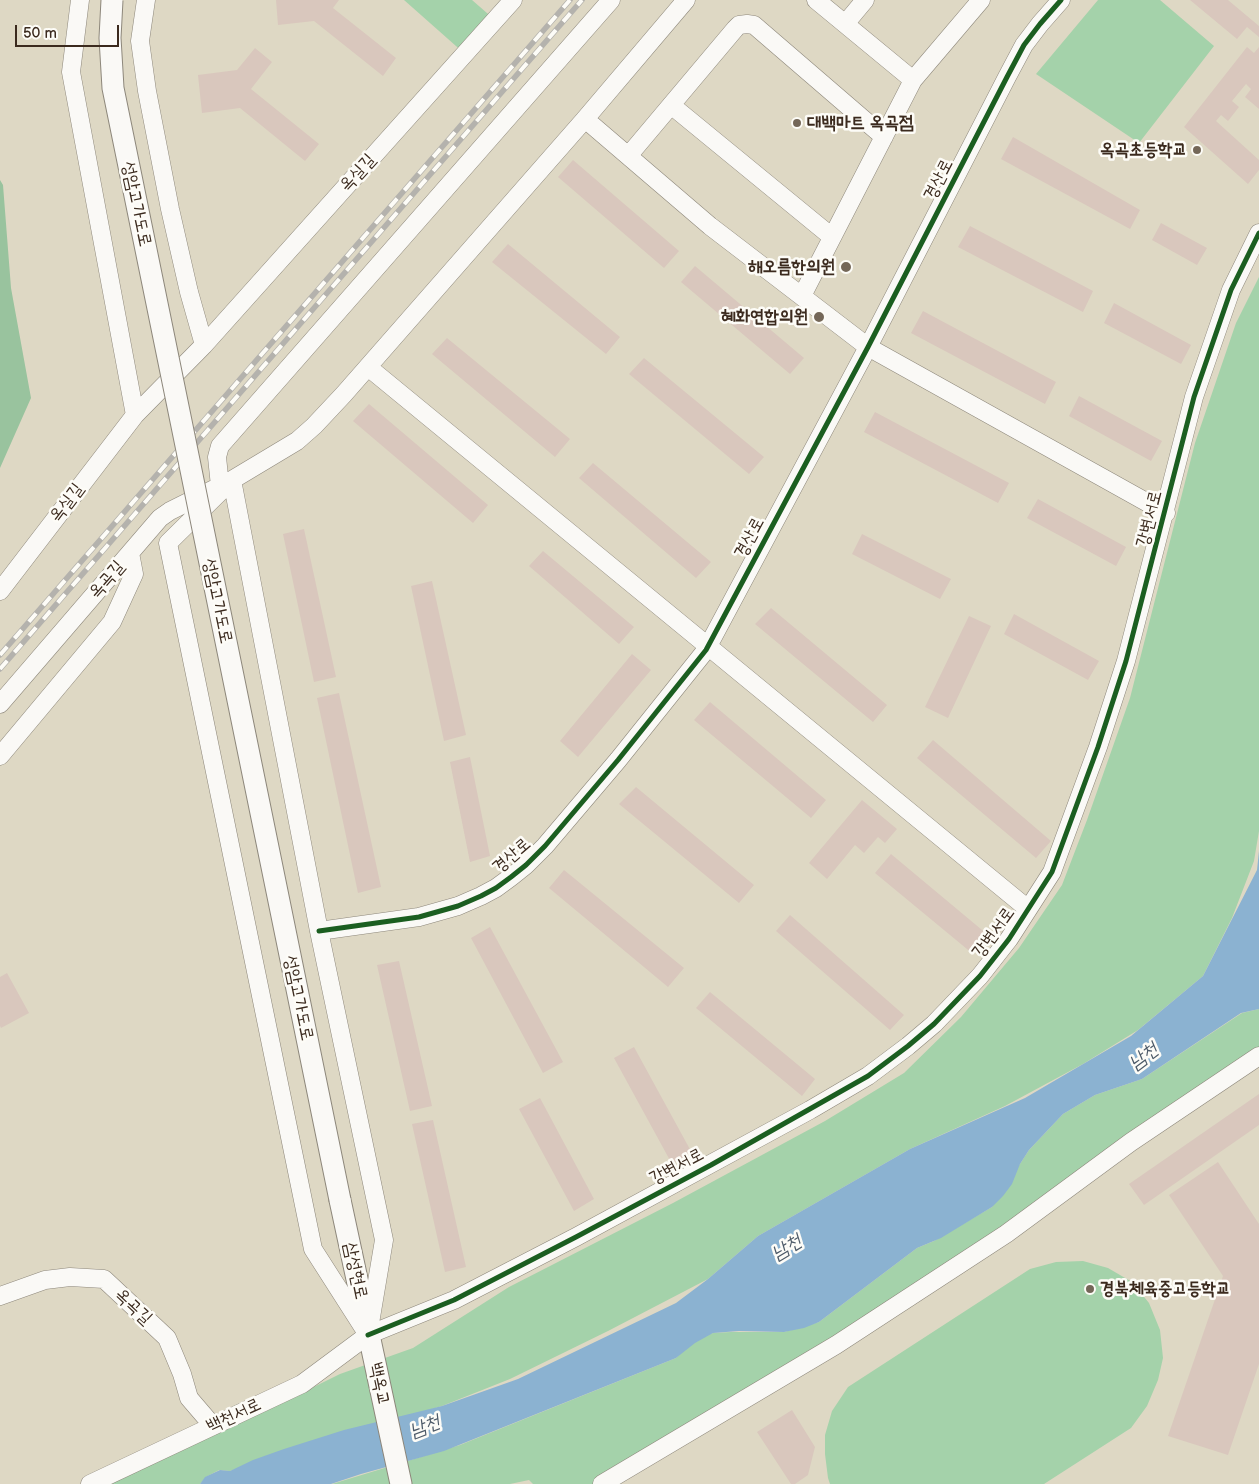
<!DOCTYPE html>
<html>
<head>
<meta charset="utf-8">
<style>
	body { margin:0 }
	#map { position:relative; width:1259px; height:1484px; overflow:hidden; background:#ded8c4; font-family:"Balsamiq Sans",sans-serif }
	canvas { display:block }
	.scale { position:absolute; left:15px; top:25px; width:104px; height:22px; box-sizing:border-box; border:2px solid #3b2a1e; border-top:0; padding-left:6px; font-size:15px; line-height:18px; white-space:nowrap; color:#3b2a1e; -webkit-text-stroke:4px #fdfcf7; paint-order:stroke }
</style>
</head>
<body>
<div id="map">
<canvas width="1259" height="1484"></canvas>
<div class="scale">50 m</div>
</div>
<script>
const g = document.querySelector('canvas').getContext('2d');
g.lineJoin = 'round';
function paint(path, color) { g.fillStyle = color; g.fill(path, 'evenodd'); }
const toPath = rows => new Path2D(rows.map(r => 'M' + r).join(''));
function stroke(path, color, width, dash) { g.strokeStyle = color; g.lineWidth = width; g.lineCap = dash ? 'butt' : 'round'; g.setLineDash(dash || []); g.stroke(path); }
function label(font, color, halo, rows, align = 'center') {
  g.font = font + ' "Balsamiq Sans","Poor Story",sans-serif'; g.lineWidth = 5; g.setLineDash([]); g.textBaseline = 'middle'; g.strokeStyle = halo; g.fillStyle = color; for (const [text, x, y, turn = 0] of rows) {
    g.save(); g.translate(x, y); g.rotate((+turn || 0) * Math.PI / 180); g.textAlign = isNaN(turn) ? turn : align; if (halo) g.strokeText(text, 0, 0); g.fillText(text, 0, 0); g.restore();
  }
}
const green = toPath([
	[404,0,472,0,495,20,465,54],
	[1098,0,1160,0,1214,46,1139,143,1036,74],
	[1259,277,1259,831,1254,861,1232,918,1203,976,1138,1030,1083,1064,1005,1106,910,1149,758,1236,708,1279,608,1331,510,1379,442,1406,230,1471,219,1470,206,1477,200,1484,104,1484,191,1443,257,1415,340,1374,413,1348,509,1287,673,1203,825,1121,904,1073,961,1017,1019,948,1062,885,1087,820,1130,698,1195,443,1236,323],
	[1259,1009,1259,1048,1006,1234,602,1484,533,1484,529,1480,510,1484,332,1484,460,1445,676,1358,696,1338,713,1333,731,1332,784,1332,819,1322,917,1248,934,1241,992,1207,1029,1150,1063,1114,1095,1095,1142,1079,1242,1013],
	[1083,1261,1108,1268,1132,1282,1149,1303,1160,1330,1163,1358,1158,1380,1147,1406,1131,1428,1044,1484,830,1484,828,1478,825,1454,825,1435,832,1411,848,1387,1030,1269,1056,1262]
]);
const forest = toPath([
	[0,180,3,185,11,288,31,398,0,468]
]);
const water = toPath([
	[1259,851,1259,1009,1241,1013,1142,1079,1095,1095,1063,1114,1029,1150,1020,1164,1012,1184,1003,1196,992,1207,941,1238,917,1248,819,1322,804,1328,784,1332,739,1331,713,1333,695,1343,676,1358,444,1451,361,1474,331,1484,200,1484,205,1477,220,1470,230,1471,253,1460,284,1449,344,1430,442,1406,518,1379,676,1303,708,1279,758,1236,910,1149,1025,1098,1131,1036,1203,976,1257,870]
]);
const building = toPath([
	[276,0,339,0,333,8,396,58,383,76,314,21,278,25],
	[1190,0,1228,0,1259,26,1259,37,1247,27,1237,39],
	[1247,47,1254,53,1259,47,1259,109,1245,97,1251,89,1246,84,1232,101,1239,107,1228,121,1221,115,1216,121,1259,160,1259,170,1248,184,1184,127],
	[255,48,272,62,251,89,319,144,305,161,240,108,202,113,198,75,237,70],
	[1013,137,1140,210,1130,229,1001,159],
	[573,160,679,251,664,268,558,177],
	[1161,223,1207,248,1197,265,1152,240],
	[970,226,1093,291,1083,312,958,247],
	[508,244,620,337,606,354,492,262],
	[695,266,804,358,790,374,681,282],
	[1114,303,1191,345,1181,364,1104,323],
	[923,311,1056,382,1045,404,911,333],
	[447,338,570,439,555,457,432,354],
	[644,358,764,457,749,474,629,374],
	[1079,396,1162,441,1151,461,1069,416],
	[369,404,488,505,473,523,353,421],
	[875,412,1009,483,998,503,864,432],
	[593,463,711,562,696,578,579,478],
	[1038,499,1126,547,1116,566,1027,518],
	[304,529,336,677,314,682,283,534],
	[862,534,951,579,940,599,852,554],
	[543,551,634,627,619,644,529,566],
	[432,581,466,735,444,741,411,586],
	[771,608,887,705,873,722,755,624],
	[1014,614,1099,661,1088,680,1004,634],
	[969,616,991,626,948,718,925,707],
	[632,654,651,670,578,757,560,741],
	[339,693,381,887,358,893,317,698],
	[710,702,826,800,811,818,694,720],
	[933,740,1051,841,1036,858,917,758],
	[470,757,490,856,470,862,450,762],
	[636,787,754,885,739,903,619,804],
	[862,800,897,829,885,843,878,837,864,853,855,845,827,879,809,863],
	[891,854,988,935,973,954,875,873],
	[564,870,684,968,668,987,549,888],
	[790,915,904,1015,890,1030,776,931],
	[490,927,563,1062,543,1073,471,938],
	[399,961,432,1106,410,1111,377,965],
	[7,973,29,1013,1,1028,0,1026,0,977],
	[710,992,815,1079,802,1096,696,1008],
	[634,1047,692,1153,672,1164,614,1058],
	[1259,1094,1259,1125,1144,1205,1129,1184],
	[540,1098,594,1199,574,1211,519,1109],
	[433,1120,466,1267,445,1272,412,1124],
	[1218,1162,1259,1224,1259,1364,1228,1455,1168,1436,1223,1276,1169,1195],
	[792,1410,815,1447,808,1475,795,1484,791,1484,757,1432]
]);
const minor = toPath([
	[80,0,71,72,135,415],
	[146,0,140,41,147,91,170,209,189,292,204,345],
	[816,0,913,80],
	[845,24,865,0],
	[671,105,832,237],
	[585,119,710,226,868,347,1166,513],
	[629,155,735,29,739,25,747,24,754,25,884,137],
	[802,296,913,80,981,0],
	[368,367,1028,909],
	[232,480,319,931,384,1240,368,1335,313,1249,168,543,232,480],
	[220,486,217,457,220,446,611,0],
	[0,591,135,415,204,345,513,0],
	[0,704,160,518,170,511,232,480,297,441,314,426,344,394,585,119,686,0],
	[0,756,112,622,134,574,130,553],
	[319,931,419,917,458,906,481,896,496,888,511,877,526,865,545,846,618,760,706,650,868,347,1007,77,1024,45,1040,24,1061,0],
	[0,1296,45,1280,70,1277,104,1279,167,1338,182,1374,189,1398,213,1426],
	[90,1484,302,1384,368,1335,454,1300,576,1237,810,1110,868,1076,908,1046,934,1024,980,976,1009,939,1052,872,1098,747,1126,661,1194,397,1231,290,1259,233],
	[602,1484,836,1345,1006,1234,1131,1142,1259,1056]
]);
const major = toPath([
	[340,1200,401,1484]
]);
const rail = toPath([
	[0,655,570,0],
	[0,669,582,0]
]);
const majorBridge = toPath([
	[112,0,110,38,113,88,340,1200]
]);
const cycleway = toPath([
	[319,931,419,917,458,906,481,896,496,888,511,877,526,865,545,846,618,760,706,650,868,347,1007,77,1024,45,1040,24,1061,0],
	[368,1335,454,1300,576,1237,711,1165,868,1076,908,1046,934,1024,980,976,1009,939,1052,872,1098,747,1126,661,1194,397,1231,290,1259,233]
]);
const markers = [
	[797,123,5,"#746758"],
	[1197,150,5,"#746758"],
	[846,267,6,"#746758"],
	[819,317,6,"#746758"],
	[1090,1289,5,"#746758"]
];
const poiNames = [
	["대백마트 옥곡점",807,123,"left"],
	["옥곡초등학교",1187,150],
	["해오름한의원",835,267],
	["혜화연합의원",808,317],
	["경북체육중고등학교",1100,1289,"left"]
];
const streetNames = [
	["옥실길",358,173,-48],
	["경산로",939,180,-63],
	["성암고가도로",136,204,78],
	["옥실길",67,503,-53],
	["강변서로",1150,519,-76],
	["경산로",750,538,-62],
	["옥곡길",107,580,-49],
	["성암고가도로",217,601,78],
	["경산로",512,856,-41],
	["강변서로",994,933,-54],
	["성암고가도로",298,998,78],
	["강변서로",677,1167,-28],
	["삼성현로",355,1271,78],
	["옥곡길",133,1307,43],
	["백옥교",379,1384,78],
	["백천서로",234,1416,-25]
];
const waterNames = [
	["남천",1144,1057,-37],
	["남천",787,1248,-31],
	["남천",425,1427,-21]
];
paint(green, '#a4d2aa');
paint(forest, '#99c39e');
paint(water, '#8bb2d1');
paint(building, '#d9c7bd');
stroke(minor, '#8d877b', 19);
stroke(major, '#8d877b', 23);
stroke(minor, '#faf9f6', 18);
stroke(major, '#faf9f6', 21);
stroke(rail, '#b4b2ad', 5.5);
stroke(rail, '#fdfcf7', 4, [11]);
stroke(majorBridge, '#8d877b', 23, []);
stroke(majorBridge, '#faf9f6', 21);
stroke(cycleway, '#1b5e20', 5);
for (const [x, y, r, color] of markers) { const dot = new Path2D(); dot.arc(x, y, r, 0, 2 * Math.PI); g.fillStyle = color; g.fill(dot); stroke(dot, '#fdfcf7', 2); }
label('bold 18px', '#3b2a1e', '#fdfcf7', poiNames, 'right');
label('18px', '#3b2a1e', '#fdfcf7', streetNames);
label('italic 19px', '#4d5a68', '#fdfcf7', waterNames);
</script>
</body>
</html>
